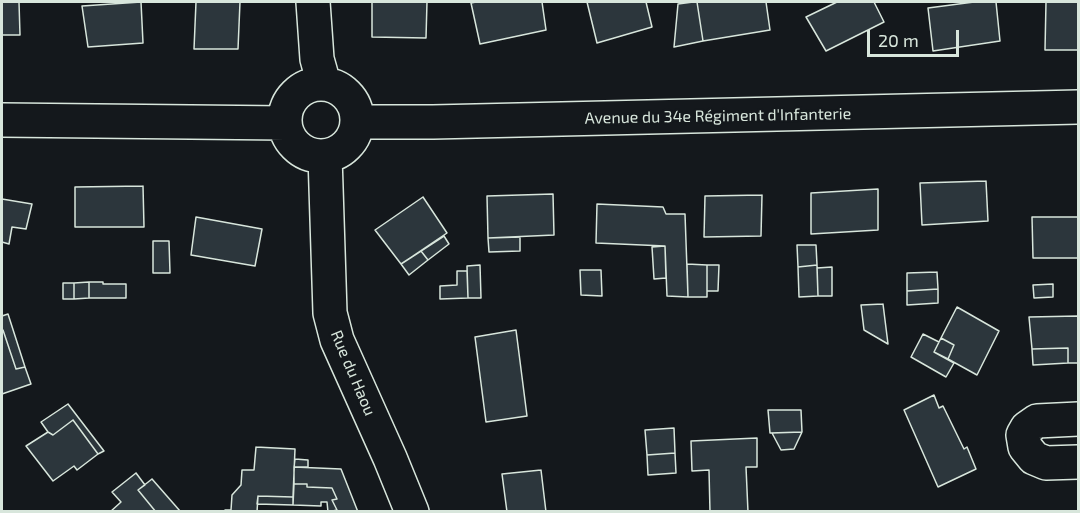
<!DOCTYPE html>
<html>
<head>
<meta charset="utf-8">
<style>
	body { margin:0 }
	#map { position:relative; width:1080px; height:513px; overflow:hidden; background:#14181c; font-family:"Exo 2",sans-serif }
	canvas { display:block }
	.frame { position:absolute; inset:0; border:3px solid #d8e6dc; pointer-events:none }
	.scale { position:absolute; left:867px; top:30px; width:92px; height:27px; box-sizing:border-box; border:3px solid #d8e6dc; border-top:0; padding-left:8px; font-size:18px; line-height:21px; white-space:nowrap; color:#d8e6dc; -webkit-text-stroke:4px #14181c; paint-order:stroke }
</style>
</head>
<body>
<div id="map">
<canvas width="1080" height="513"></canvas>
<div class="frame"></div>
<div class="scale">20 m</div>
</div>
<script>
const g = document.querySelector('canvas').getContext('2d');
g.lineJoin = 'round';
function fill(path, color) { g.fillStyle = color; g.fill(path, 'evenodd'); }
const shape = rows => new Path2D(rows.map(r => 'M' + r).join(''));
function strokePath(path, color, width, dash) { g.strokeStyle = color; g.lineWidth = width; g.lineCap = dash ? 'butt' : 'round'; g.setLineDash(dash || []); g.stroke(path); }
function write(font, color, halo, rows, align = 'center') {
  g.font = font + ' "Exo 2",sans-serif'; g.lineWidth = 4.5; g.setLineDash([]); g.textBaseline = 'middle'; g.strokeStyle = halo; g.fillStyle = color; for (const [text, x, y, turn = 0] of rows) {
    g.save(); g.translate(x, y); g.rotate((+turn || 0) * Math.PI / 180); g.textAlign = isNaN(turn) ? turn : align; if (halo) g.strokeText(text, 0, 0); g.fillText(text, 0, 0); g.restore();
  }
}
const building = shape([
	[2,2,19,2,20,35,2,35,2,2],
	[141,2,143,43,88,47,82,6,141,2],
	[196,2,240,2,238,49,194,49,196,2],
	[372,2,427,2,426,38,372,37,372,2],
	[476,2,542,2,546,30,480,44,471,3,476,2],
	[587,2,646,2,652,27,597,43,587,2],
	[693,2,697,2,703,41,674,47,678,4,693,2],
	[697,2,766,2,770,30,703,41,697,2],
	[837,2,874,2,884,22,826,51,806,17,837,2],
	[974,2,996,2,1000,41,933,51,928,8,974,2],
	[1046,2,1078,2,1078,50,1045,50,1046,2],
	[986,181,988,221,922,225,920,183,986,181],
	[143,186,144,227,75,227,75,187,143,186],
	[878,189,878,230,811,234,811,193,878,189],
	[553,194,554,235,488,238,487,196,553,194],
	[762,195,761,236,704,237,705,196,762,195],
	[423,197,447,233,401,264,375,230,423,197],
	[2,199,32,204,26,229,12,227,9,244,2,242,2,199],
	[597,204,663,207,666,214,685,214,688,297,667,296,665,246,596,243,597,204],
	[196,217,262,229,255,266,191,255,196,217],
	[1032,217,1078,217,1078,258,1033,258,1032,217],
	[444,236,449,244,428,260,421,251,444,236],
	[520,237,520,251,489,252,488,238,520,237],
	[153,241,169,241,170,273,153,273,153,241],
	[797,245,816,245,817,265,798,267,797,245],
	[665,246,666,278,654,279,652,247,665,246],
	[421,251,428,260,409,275,401,264,421,251],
	[687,264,707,265,707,297,688,297,687,264],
	[480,265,481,298,468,298,467,266,480,265],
	[707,265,719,265,718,291,707,291,707,265],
	[817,265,818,296,799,297,798,267,817,265],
	[832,267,832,296,818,296,817,268,832,267],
	[580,270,601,270,602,296,581,295,580,270],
	[457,271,467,271,468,298,440,299,440,286,457,285,457,271],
	[937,272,938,289,907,291,907,273,937,272],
	[89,282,103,282,103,284,126,284,126,298,89,298,89,282],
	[89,282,89,298,74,299,74,283,89,282],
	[63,283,74,283,74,299,63,299,63,283],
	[1053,284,1053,297,1034,298,1033,285,1053,284],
	[938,289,938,303,907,305,907,291,938,289],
	[883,304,888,344,864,330,861,305,883,304],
	[957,307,999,331,977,375,948,359,954,345,941,338,957,307],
	[8,314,25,367,16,369,3,330,2,330,2,316,8,314],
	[1078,316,1078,363,1068,363,1068,348,1032,349,1029,317,1078,316],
	[2,330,3,330,16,369,25,367,31,384,2,394,2,330],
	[516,330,527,416,486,422,475,337,516,330],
	[923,334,939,342,934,352,954,363,946,377,911,357,923,334],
	[941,338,954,345,948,359,934,352,941,338],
	[1068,348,1068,363,1033,365,1032,349,1068,348],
	[934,395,939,408,943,406,964,449,967,447,976,469,938,487,904,410,934,395],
	[68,404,104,451,98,454,73,420,53,435,48,432,41,422,68,404],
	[768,410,801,410,802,432,770,433,768,410],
	[73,420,98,454,77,470,74,466,53,481,26,446,48,432,53,435,73,420],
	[674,428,675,453,647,455,645,430,674,428],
	[802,432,794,449,781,450,772,433,802,432],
	[757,438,757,467,746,467,748,512,710,512,709,470,692,471,691,441,757,438],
	[256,447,295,449,293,497,258,496,257,512,225,512,225,510,231,510,232,495,241,485,242,470,254,470,256,447],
	[675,453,676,473,648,475,647,455,675,453],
	[295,459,308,460,308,467,294,467,295,459],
	[294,467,341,469,358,512,334,512,337,510,332,500,337,499,332,488,307,487,307,484,294,484,294,467],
	[541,470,546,512,507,512,502,474,541,470],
	[136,473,145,485,138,490,156,512,110,512,121,502,112,492,136,473],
	[152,479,180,511,179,512,156,512,138,490,152,479],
	[294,484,307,484,307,487,332,488,337,499,332,500,337,510,328,512,327,502,321,502,321,506,293,505,294,484],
	[258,496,293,497,293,505,257,504,258,496]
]);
const minor = shape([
	[313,2,317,59,324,84],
	'285 120a36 36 0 1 1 72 0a36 36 0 1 1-72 0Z',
	[2,120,285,123],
	[358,122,433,122,1078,107],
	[325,156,330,313,337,340,390,458,412,512],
	[1078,419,1037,421,1027,428,1023,435,1025,447,1034,458,1046,463,1078,462]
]);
const streetNames = [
	["Avenue du 34e Régiment d'Infanterie",718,116,-1],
	["Rue du Haou",353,373,67]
];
fill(building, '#2c363c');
strokePath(building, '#d8e6dc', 1.5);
strokePath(minor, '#d8e6dc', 36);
strokePath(minor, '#14181c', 33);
write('16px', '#d8e6dc', '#14181c', streetNames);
</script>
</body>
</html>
